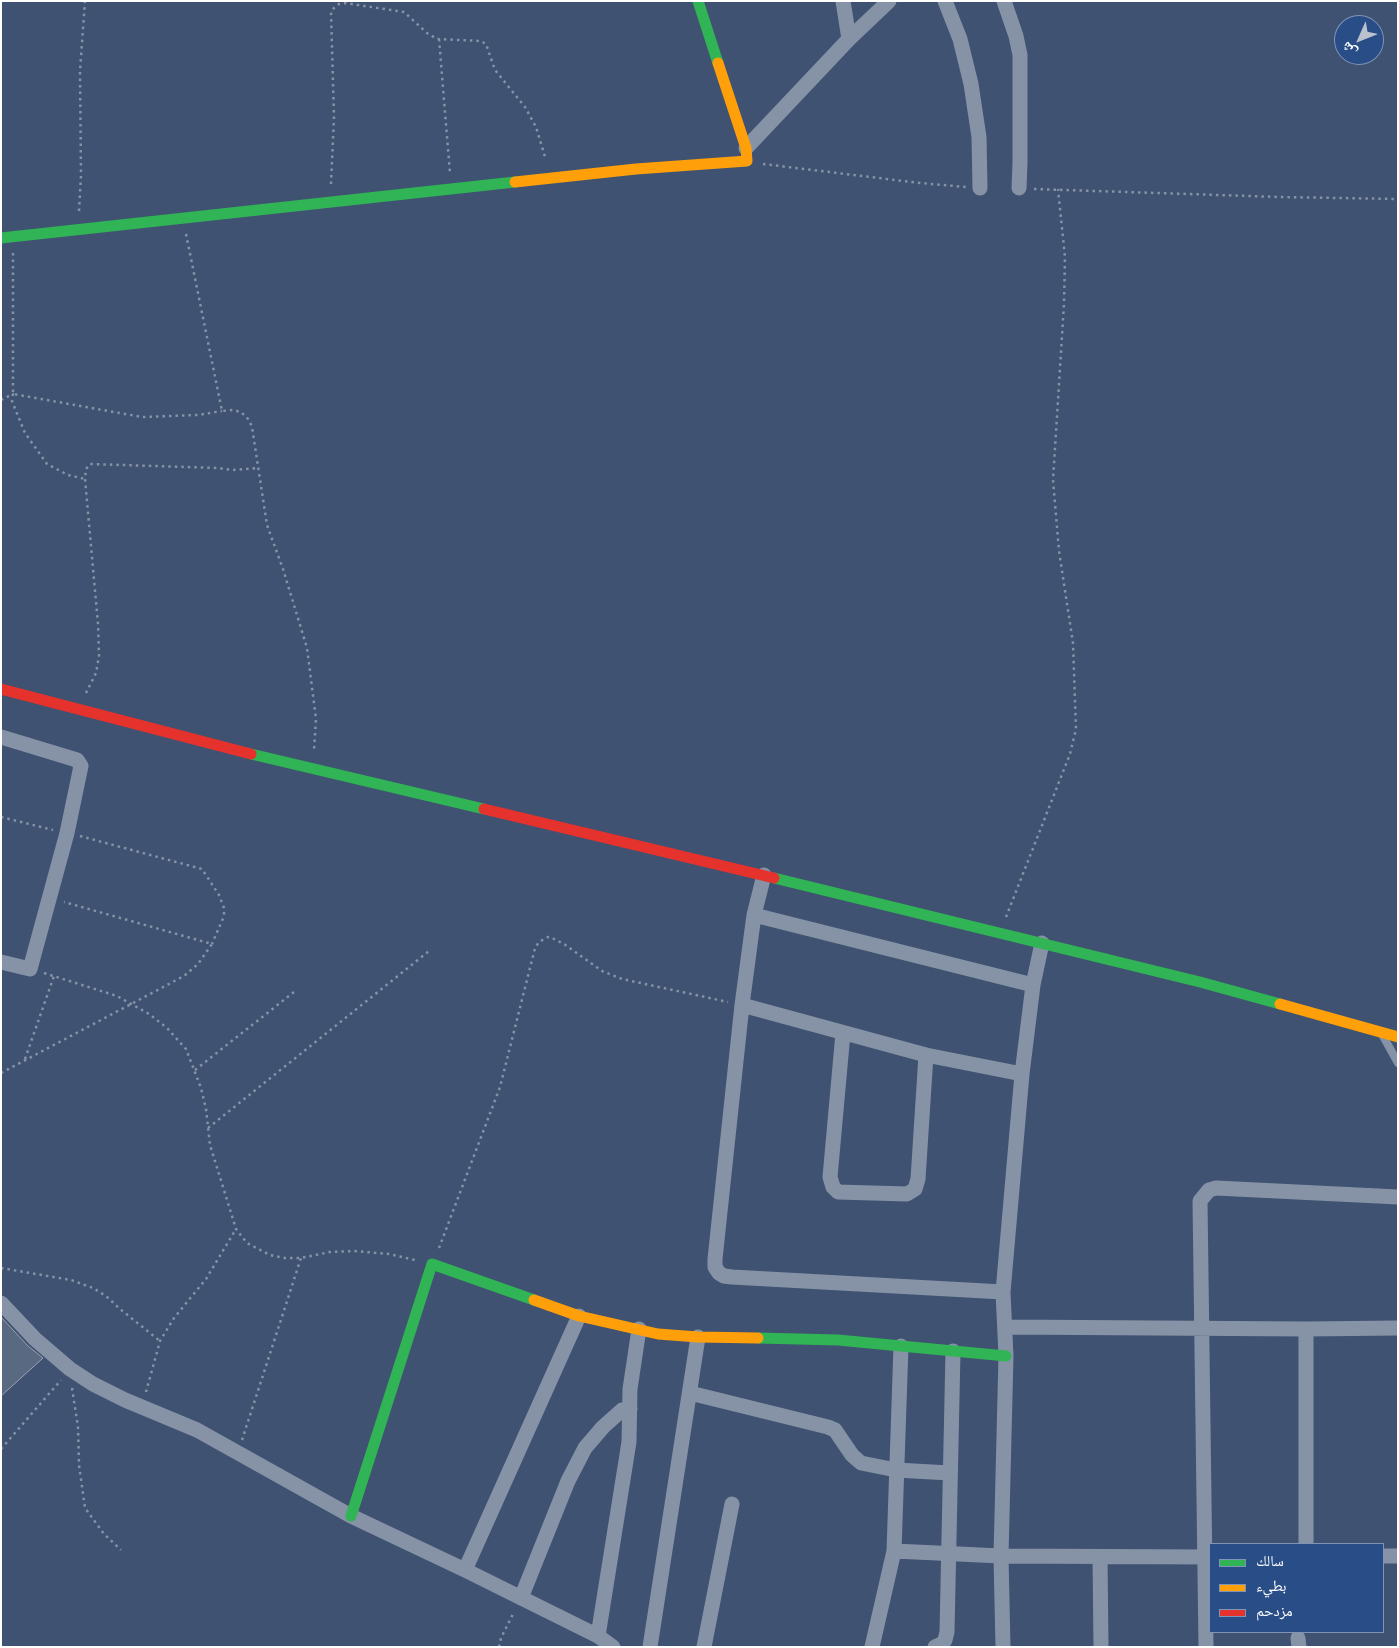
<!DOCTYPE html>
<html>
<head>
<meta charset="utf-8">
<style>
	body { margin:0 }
	#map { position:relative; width:1399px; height:1648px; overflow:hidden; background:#3f5271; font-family:Lato,"Noto Naskh Arabic",sans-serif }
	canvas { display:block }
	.frame { position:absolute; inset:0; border:2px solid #fff; pointer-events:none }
	.legend { position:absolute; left:1209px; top:1543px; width:175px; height:90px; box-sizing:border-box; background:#294d87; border:1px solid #7f94b7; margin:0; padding:6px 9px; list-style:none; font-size:15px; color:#fff }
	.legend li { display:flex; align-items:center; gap:10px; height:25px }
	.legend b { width:25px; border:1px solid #7f94b7 }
	.north { position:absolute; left:1334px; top:15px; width:50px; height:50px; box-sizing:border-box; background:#294d87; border:1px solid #7f94b7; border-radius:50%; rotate:226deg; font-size:14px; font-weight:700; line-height:20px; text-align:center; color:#fff }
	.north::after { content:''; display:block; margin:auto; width:18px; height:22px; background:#bcc2cd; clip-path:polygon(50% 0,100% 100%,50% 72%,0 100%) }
</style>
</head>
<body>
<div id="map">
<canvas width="1399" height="1648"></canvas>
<div class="frame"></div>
<ul class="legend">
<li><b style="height:6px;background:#30b455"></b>سالك</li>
<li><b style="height:6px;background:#ff9f0a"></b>بطيء</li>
<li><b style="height:6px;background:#e5322d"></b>مزدحم</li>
</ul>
<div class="north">ش</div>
</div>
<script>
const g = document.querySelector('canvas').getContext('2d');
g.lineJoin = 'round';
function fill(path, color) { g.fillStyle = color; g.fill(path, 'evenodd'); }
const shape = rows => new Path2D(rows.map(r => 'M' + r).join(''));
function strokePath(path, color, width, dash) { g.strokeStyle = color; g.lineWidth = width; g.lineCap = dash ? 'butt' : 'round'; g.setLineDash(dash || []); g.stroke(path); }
const building = shape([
	[1,1317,28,1346,43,1358,1,1396,1,1317]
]);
const path = shape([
	[439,39,450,173],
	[763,164,920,183,966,187],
	[331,184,334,117,331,12,334,8,339,4,345,3,404,12,427,33,437,39,481,41,486,44,495,70,525,107,536,127,546,160],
	[1034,189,1280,197,1398,199],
	[79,211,81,175,80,71,85,1],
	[186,234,222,411,233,410,241,412,249,420,252,427,267,525,283,569,307,648,316,719,314,750],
	[13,253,13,394,142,417,198,415,222,411],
	[1,400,13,394,12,401,25,433,47,464,68,475,85,479],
	[86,693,96,673,99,656,98,624,85,479,86,469,90,464,218,468,232,470,258,468],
	[1,817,53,830],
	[80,836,202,869,219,895,224,908,224,916,212,944],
	[1006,917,1070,754,1076,729,1073,643,1059,551,1053,480,1064,304,1065,257,1058,189],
	[44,973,117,996,149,1014,167,1028,186,1049,201,1088,206,1109,210,1145,236,1229,247,1243,270,1255,285,1258,301,1258,330,1252,354,1251,389,1254,415,1260],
	[25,1059,54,976],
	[195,1070,294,992],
	[1,1073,184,976,198,964,212,944,64,902],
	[208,1128,429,951],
	[439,1248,500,1087,535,948,539,942,548,937,552,938,564,944,602,971,622,979,728,1002],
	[1,1268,71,1280,93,1288,106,1296,120,1309,160,1341],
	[72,1388,78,1427,79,1465,85,1508,104,1534,121,1550],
	[146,1392,160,1341,174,1318,206,1279,236,1229],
	[242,1440,301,1258],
	[1,1449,61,1380],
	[499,1647,501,1638,514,1612]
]);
const lane = shape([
	[1383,1036,1398,1063]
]);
const street = shape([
	[843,1,849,39],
	[945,1,960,39,971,84,979,137,980,188],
	[1004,1,1016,36,1020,55,1020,163,1019,188],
	[746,148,849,39,889,1],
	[1,737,77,760,81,766,67,833,30,969,1,962],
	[764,875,754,915,742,1005,715,1259,715,1267,719,1273,724,1276,732,1277,1003,1292],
	[754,915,1033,985],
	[742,1005,926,1055,1022,1074],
	[843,1033,830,1177,833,1187,838,1192,907,1194,915,1189,918,1179,926,1055],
	[1,1303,35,1339,70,1369,93,1384,125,1400,197,1430,351,1516,465,1570,598,1636,613,1647],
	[1005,1327,1306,1329,1398,1328],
	[1306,1329,1306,1544],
	[690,1393,828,1427,835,1430,852,1455,861,1463,896,1470,950,1473],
	[894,1551,1001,1556,1210,1557],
	[1383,1556,1398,1556],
	[1100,1557,1101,1647],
	[465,1570,579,1316],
	[521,1598,568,1481,585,1448,603,1427,622,1410,630,1409],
	[598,1636,629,1442,630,1389,639,1329],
	[1298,1638,1299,1647],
	[650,1647,698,1337],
	[704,1647,732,1504],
	[872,1647,894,1551,901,1346],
	[935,1647,942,1644,945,1640,947,1632,953,1351],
	[1003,1647,1001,1556,1006,1356,1003,1292,1022,1074,1033,985,1042,943],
	[1206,1647,1200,1201,1209,1190,1216,1188,1398,1197]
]);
const fast = shape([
	[698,1,718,63],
	[1,238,515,182],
	[251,754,484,809],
	[774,878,1200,982,1280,1004],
	[758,1338,838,1340,1006,1356],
	[351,1516,432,1264,534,1300]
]);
const slow = shape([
	[515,182,636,169,747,161,746,148,718,63],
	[1280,1004,1398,1037],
	[534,1300,579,1316,658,1334,698,1337,758,1338]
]);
const jam = shape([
	[1,689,251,754],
	[484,809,774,878]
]);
fill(building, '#5a6982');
strokePath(building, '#99a3b5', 1);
strokePath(path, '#8693a7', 2.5, [2.5, 4]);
strokePath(lane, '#8693a7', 8);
strokePath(street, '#8693a7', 15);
strokePath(fast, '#30b455', 11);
strokePath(slow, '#ff9f0a', 11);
strokePath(jam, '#e5322d', 11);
</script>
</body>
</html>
